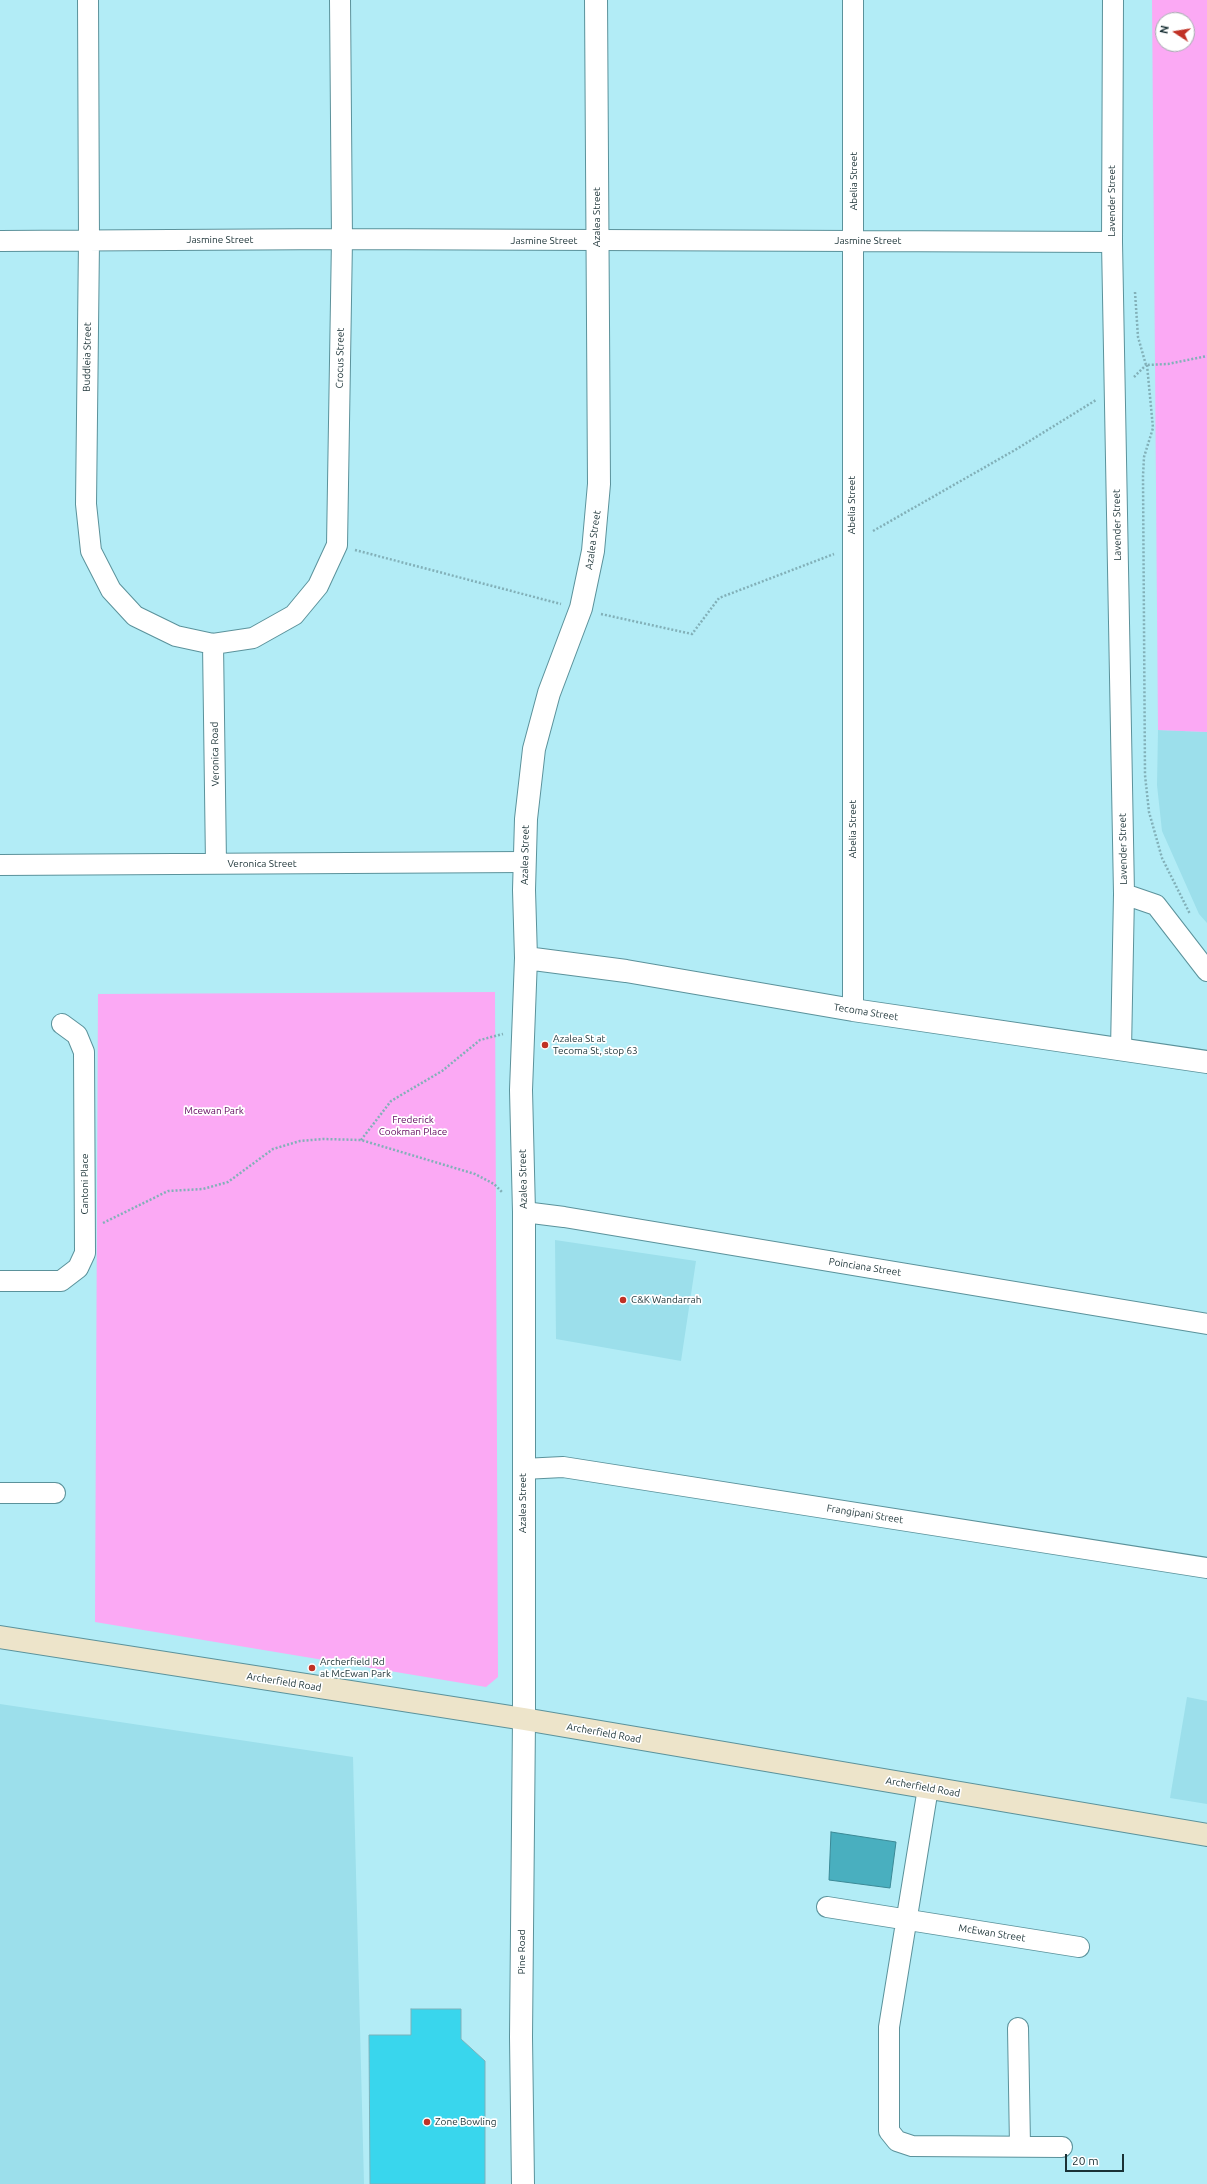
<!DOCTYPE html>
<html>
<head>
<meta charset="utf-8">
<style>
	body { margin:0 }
	#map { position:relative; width:1207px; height:2184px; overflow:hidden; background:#b2ecf6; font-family:Ubuntu,sans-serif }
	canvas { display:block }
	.north { position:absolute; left:1155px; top:12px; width:40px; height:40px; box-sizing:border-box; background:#fff; border:1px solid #a3adae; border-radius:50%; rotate:282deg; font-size:11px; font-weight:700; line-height:16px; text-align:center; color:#1a3135 }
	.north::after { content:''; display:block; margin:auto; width:14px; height:18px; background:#c03226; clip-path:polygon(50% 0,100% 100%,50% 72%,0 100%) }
	.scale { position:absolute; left:1065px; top:2154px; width:59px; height:18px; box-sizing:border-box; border:2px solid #1a3135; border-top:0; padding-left:5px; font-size:12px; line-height:14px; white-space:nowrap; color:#1a3135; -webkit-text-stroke:3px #fff; paint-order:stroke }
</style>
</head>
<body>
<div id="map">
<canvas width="1207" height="2184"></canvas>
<div class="north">N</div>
<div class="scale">20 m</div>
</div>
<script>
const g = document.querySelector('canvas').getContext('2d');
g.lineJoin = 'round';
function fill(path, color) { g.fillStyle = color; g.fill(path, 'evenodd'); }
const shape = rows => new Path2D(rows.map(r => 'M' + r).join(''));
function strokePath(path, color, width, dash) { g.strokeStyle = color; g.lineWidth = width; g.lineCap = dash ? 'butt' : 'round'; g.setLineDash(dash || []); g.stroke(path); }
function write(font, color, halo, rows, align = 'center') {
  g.font = font + ' Ubuntu,sans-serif'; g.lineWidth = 3.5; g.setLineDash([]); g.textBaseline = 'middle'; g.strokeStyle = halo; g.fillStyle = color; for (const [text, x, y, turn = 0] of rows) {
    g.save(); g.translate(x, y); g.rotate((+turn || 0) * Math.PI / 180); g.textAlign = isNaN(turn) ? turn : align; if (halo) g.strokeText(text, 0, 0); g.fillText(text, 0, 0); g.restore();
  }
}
const built = shape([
	[1158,730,1207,732,1207,923,1199,914,1162,831,1157,785],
	[555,1240,696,1261,681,1361,556,1339],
	[1187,1697,1207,1701,1207,1804,1170,1798],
	[0,1704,353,1757,364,2184,0,2184]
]);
const green = shape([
	[1152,0,1207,0,1207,732,1158,730],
	[1163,20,1187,20,1187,44,1163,44],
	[495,992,498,1677,486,1687,95,1622,98,994]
]);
const water = shape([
	[831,1832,896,1842,890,1888,829,1880,831,1832]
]);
const building = shape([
	[411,2009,461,2009,461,2039,485,2061,485,2184,370,2184,369,2035,411,2035,411,2009]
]);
const path = shape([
	[1135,292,1138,337,1146,365,1168,364,1207,356],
	[1147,365,1153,428,1144,457,1143,476,1145,775,1149,812,1162,858,1190,914],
	[1134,377,1146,365],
	[873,531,1015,450,1096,400],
	[355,550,561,604],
	[601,614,692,634,719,598,834,554],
	[361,1140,391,1101,442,1071,480,1040,503,1034],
	[103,1223,168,1191,203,1189,228,1182,273,1149,300,1141,323,1139,361,1140,475,1174,494,1184,503,1193]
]);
const minor = shape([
	[88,0,89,241,86,504,91,551,111,590,135,616,176,636,213,644,253,638,294,615,318,586,337,545,342,239,340,0],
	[1113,0,1112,242,1124,894,1121,1050],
	[0,241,342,239,1112,242],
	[213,644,216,864],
	[0,865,524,862],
	[1124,894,1156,905,1207,971],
	[853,1010,853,0],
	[524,1212,564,1217,1207,1324],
	[0,1281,61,1281,78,1268,85,1253,84,1052,77,1035,62,1024],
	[523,1469,563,1467,1207,1568],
	[0,1493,55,1493],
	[928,1788,889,2027,889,2131,897,2141,912,2146,1062,2147],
	[827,1907,1079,1947],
	[1018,2028,1020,2146]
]);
const tertiary = shape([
	[526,958,626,971,853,1010,1207,1062],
	[523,2184,521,2037,524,1719,524,1212,521,1090,526,958,524,890,526,819,534,749,549,693,581,608,593,551,599,484,596,0]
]);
const secondary = shape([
	[0,1637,524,1719,1207,1835]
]);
const markers = [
	[545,1045,4,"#c03226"],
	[623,1300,4,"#c03226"],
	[312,1668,4,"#c03226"],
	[427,2122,4,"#c03226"]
];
const streetNames = [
	["Abelia Street",854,181,-90],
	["Lavender Street",1112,201,-90],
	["Azalea Street",597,217,-90],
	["Jasmine Street",220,240],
	["Jasmine Street",544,241],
	["Jasmine Street",868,241],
	["Buddleia Street",87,357,-89],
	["Crocus Street",340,358,-89],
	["Abelia Street",852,505,-90],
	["Lavender Street",1117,525,-91],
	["Azalea Street",593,540,-82],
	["Veronica Road",215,754,-91],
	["Abelia Street",853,829,-90],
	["Lavender Street",1123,849,-91],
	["Azalea Street",525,855,-89],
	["Veronica Street",262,864],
	["Tecoma Street",866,1012,9],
	["Azalea Street",523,1179,-91],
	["Cantoni Place",85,1184,-90],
	["Poinciana Street",865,1267,9],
	["Azalea Street",523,1503,-90],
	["Frangipani Street",865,1514,9],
	["Archerfield Road",284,1682,9],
	["Archerfield Road",604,1733,10],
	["Archerfield Road",923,1787,10],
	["McEwan Street",992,1933,9],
	["Pine Road",522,1952,-90]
];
const poiNames = [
	["Azalea St at",553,1039],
	["Tecoma St, stop 63",553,1051],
	["C&K Wandarrah",631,1300],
	["Archerfield Rd",320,1662],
	["at McEwan Park",320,1674],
	["Zone Bowling",435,2122]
];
const parkNames = [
	["Mcewan Park",214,1111],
	["Frederick",413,1120],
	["Cookman Place",413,1132]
];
fill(built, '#9cdfeb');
fill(green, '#fba9f4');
fill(water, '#49afbf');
strokePath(water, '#3b8996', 1);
fill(building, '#39d6ed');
strokePath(building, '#7ab2bc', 1);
strokePath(minor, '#5b929b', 22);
strokePath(tertiary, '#5b929b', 24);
strokePath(secondary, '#5b929b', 24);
strokePath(path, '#82b0b8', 2.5, [2, 2]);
strokePath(minor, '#fff', 20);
strokePath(tertiary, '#fff', 22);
strokePath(secondary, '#ede4ca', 22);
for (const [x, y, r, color] of markers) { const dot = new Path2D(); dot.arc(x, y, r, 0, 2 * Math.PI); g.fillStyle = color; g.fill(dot); strokePath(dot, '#fff', 1.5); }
write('10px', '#1a3135', '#fff', streetNames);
write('10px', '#1a3135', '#fff', poiNames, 'left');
write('10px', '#61075e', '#fff', parkNames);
</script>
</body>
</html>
